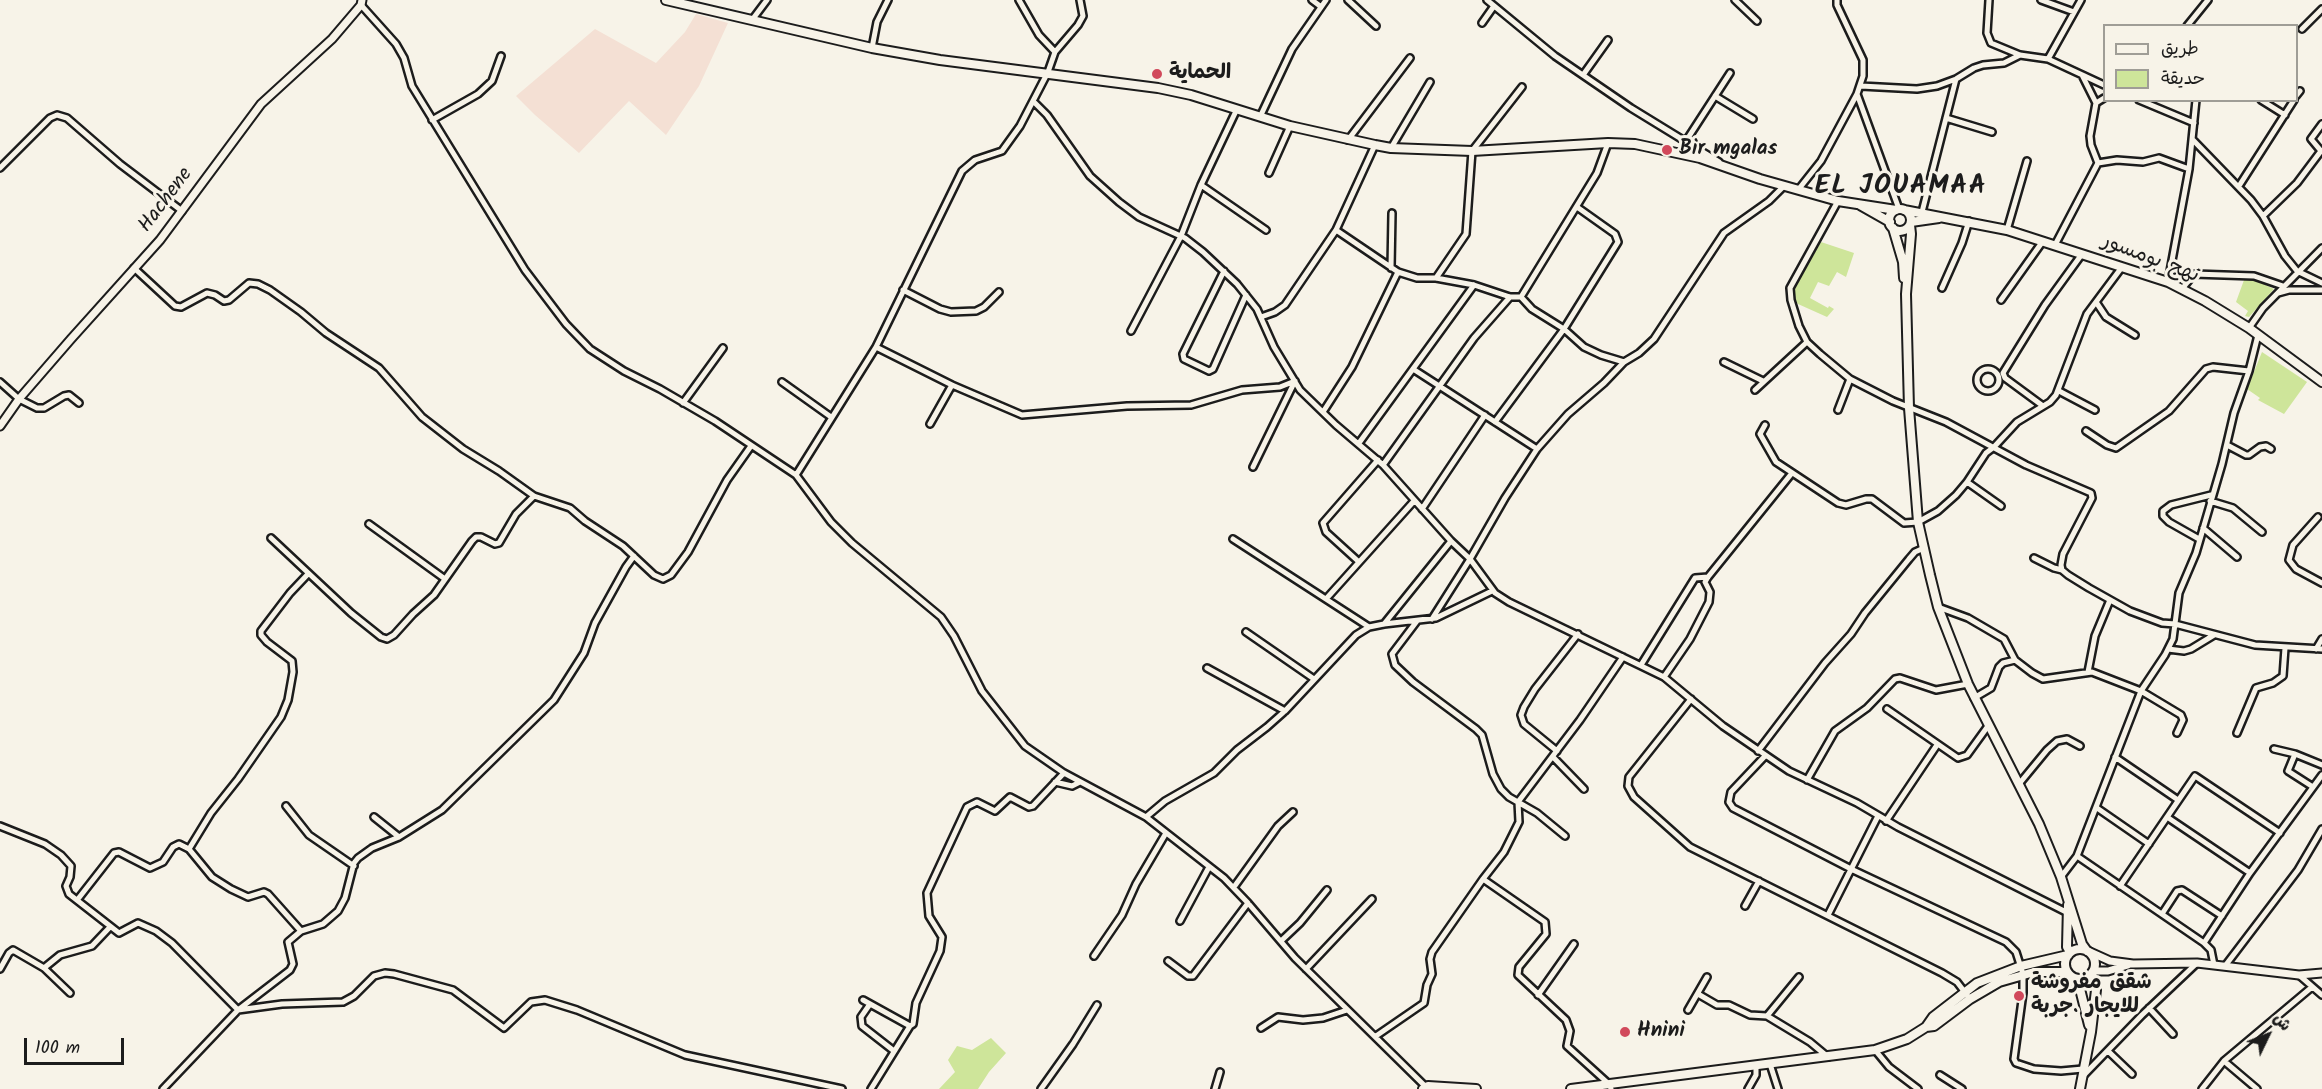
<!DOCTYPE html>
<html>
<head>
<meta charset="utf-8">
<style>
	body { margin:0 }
	#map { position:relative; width:2322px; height:1089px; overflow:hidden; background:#f7f3e8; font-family:Kalam,"Playpen Sans Arabic",sans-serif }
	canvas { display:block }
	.legend { position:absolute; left:2103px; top:24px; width:195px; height:78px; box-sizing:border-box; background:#f7f3e8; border:2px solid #9f9d96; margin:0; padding:8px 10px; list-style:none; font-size:18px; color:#1c1c1c }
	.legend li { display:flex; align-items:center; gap:12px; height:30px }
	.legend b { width:30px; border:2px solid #9f9d96 }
	.north { position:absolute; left:2238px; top:1005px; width:60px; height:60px; -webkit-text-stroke:4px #f7f3e8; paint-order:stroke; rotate:47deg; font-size:16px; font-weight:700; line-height:24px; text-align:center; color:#1c1c1c }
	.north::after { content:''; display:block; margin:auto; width:21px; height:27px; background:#1c1c1c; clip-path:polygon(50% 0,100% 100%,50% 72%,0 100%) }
	.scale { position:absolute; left:24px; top:1038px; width:100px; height:27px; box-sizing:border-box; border:3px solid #1c1c1c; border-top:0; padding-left:8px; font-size:18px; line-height:21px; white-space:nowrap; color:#1c1c1c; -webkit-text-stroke:4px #f7f3e8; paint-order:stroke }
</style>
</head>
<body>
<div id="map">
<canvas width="2322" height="1089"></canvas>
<ul class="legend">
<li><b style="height:8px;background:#f7f3e8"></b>طريق</li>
<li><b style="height:16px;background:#cee59a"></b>حديقة</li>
</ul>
<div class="north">ش</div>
<div class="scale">100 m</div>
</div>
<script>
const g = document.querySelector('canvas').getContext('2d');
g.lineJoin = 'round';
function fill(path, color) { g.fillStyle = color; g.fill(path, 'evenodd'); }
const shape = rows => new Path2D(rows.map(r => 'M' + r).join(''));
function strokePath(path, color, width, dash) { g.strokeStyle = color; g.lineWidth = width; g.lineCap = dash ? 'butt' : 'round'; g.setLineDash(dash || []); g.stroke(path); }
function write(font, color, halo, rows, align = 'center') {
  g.font = font + ' Kalam,"Playpen Sans Arabic",sans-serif'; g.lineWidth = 6; g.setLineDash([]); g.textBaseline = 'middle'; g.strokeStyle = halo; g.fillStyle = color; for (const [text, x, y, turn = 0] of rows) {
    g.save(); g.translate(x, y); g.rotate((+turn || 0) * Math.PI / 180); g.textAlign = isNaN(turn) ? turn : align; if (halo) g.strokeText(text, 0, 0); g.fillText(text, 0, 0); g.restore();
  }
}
const built = shape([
	[696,14,728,23,699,86,666,135,629,101,579,153,535,115,516,96,595,29,656,63,685,32]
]);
const green = shape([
	[1821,242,1854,253,1846,277,1837,272,1829,286,1818,282,1810,298,1828,308,1829,306,1834,309,1827,317,1798,304,1793,298,1796,285],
	[2244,280,2255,280,2274,289,2249,317,2245,316,2248,311,2236,302],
	[2262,352,2307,382,2284,414,2258,400,2260,398,2247,389],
	[991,1038,1006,1053,989,1072,978,1089,939,1089,955,1072,948,1060,957,1046,972,1050]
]);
const minor = shape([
	[1312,0,1320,6],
	[1348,0,1376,26],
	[1487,0,1555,56,1631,108,1719,162],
	[1735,0,1757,21],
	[1989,0,1987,33,1991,43,2020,55,2048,59,2104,85],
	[2041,0,2074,12],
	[361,5,396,44,404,58,412,86,525,270,566,324,590,349,624,371,660,389,715,421,796,475,831,522,852,543,941,617,954,636,982,691,1025,746,1064,773,1146,817,1224,878,1248,903,1295,958,1426,1087],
	[752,20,767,0],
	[1482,23,1494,6],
	[2187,26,2208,0],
	[2302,29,2322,9],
	[872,48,877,22,888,0],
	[1055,52,1078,25,1083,16,1080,0],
	[2048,59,2081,0],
	[1583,75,1608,40],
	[2082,75,2096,103],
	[1861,86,1917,89,1937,86,1956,79,1974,68,1983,65,2004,63,2020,55],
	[1857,94,1899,209],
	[1715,96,1753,119],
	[2296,96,2300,91],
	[2139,100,2194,123],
	[2261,100,2285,115],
	[1034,102,1047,115,1090,176,1119,202,1139,217,1185,238,1203,252,1237,284,1257,309,1274,347,1300,390,1336,425,1383,465,1451,541,1470,559,1495,593,1509,602,1664,677,1723,726,1789,771,1857,803,1898,827,2070,914],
	[1260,117,1292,49,1326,0],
	[1946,118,1992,132],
	[432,120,478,94,492,81,501,56],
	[1348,140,1410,58],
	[2193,140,2251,200,2263,216,2285,256,2297,271,2322,283],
	[1686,141,1730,73],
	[1391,148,1430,82],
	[2098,163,2117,160,2143,162,2159,158,2189,169],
	[0,168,50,118,57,115,67,118,120,164,182,211],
	[1269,173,1290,126],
	[1201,185,1266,230],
	[2239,186,2294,100],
	[1798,190,1821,161,1857,94,1863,76,1863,60,1837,5,1837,0],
	[1838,201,1790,288,1791,300,1799,326,1807,342,1820,354,1850,379,1893,401,1946,422,2026,465,2091,493,2092,498,2063,554,2061,565,2062,570,2068,575,2089,588,2130,611,2162,623,2175,624,2255,645,2322,649],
	[1922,212,1956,79],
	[2263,216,2297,183,2321,151,2311,139,2322,124],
	[1336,230,1398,272,1417,278,1436,278,1474,285,1510,297,1521,297,1532,309,1564,329,1584,347,1601,355,1624,362],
	[2007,230,2027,161],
	[2055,245,2098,163,2091,145,2090,136,2096,103,2104,98],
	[134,268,175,306,181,307,207,293,215,295,224,301,229,300,249,283,258,284,270,290,301,312,326,333,379,368,422,417,463,449,499,471,534,496,570,508,585,521,623,546,654,575,663,579,671,575,688,552,727,480,751,446],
	[1391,268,1392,213],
	[1224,271,1183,354,1184,359,1209,371,1213,369,1246,295],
	[1436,278,1466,234,1472,151,1522,87],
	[2168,282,2189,169,2196,100],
	[1942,288,1962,243,1969,221],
	[2182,289,2194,274,2254,276,2283,286],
	[903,290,940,309,951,312,976,311,984,307,999,292],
	[2278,293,2289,290,2322,290],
	[1521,297,1597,173,1608,143],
	[2001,300,2043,241],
	[2096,302,2106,317,2135,335],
	[1261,317,1275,312,1285,305,1336,230,1375,145],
	[2249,328,2263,308,2322,248],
	[1131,331,1181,236,1201,185,1237,109],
	[876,347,952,385,1022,415,1127,406,1191,405,1242,390,1280,387,1295,381],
	[1724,362,1763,381],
	[1413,369,1537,449],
	'1977 380a11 11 0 1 1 22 0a11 11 0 1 1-22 0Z',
	[0,382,19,399,37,408,44,408,64,396,69,395,79,403],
	[782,382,831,417],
	[1755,390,1807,342],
	[2059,391,2095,410],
	[683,403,723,348],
	[2043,406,2005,378,2003,373,2045,305,2082,254],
	[1838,410,1850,379],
	[1323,412,1352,367,1398,272],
	[1495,422,1564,329,1618,242,1615,234,1577,207],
	[930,424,952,385],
	[1765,425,1760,434,1776,462,1838,503,1846,505,1866,499,1872,499,1904,523,1918,522,1938,511,1956,495,1967,482,1986,453,1994,447,2017,422,2050,402,2056,395,2087,314,2122,267],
	[2086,431,2107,445,2116,448,2169,411,2206,369,2213,367,2249,371],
	[1359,443,1474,285],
	[2227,445,2246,455,2249,455,2260,447,2266,446,2271,449],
	[1383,465,1474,338,1510,297],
	[1253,467,1295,381],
	[796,475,876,347,962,171,975,160,1002,151,1020,126,1048,72,1055,52,1039,35,1019,0],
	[1967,482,2001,506],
	[2210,501,2233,508,2262,532],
	[1422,509,1485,415],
	[2318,517,2293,545,2289,560,2296,569,2322,583],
	[369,524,445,579],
	[2203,528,2237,557],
	[271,538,351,613,381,637,387,639,394,635,413,614,434,595,472,541,476,537,481,537,495,544,499,543,516,514,534,496],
	[1233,539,1369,627],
	[2199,539,2169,522,2163,516,2163,511,2171,505,2211,495],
	[2034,558,2054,568,2062,570],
	[1359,562,1326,532,1323,523,1378,460],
	[1326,599,1414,501],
	[1938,607,1968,618,2004,639,2015,660],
	[1432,619,1470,559,1505,498,1537,449,1568,414,1604,383,1624,362,1639,353,1654,339,1724,233,1769,201,1784,186],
	[1417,621,1392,654,1395,665,1413,682,1476,729,1482,735,1493,774,1501,789,1509,797,1537,813,1565,836],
	[1384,624,1451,541],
	[1246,632,1314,679],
	[2168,649,2184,651,2191,649,2214,635],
	[2316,649,2322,639],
	[1641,665,1695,578,1708,577],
	[1207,668,1285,711],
	[2088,672,2095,636,2110,600],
	[1664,677,1690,639,1709,602,1710,592,1705,582,1708,577,1792,473],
	[1974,698,1991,688,1999,667,2003,663,2015,660,2032,673,2043,679,2092,672,2141,691,2181,715,2183,720,2177,733],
	[1691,699,1629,777,1628,786,1634,797,1690,847,1942,973,1957,982,1970,999],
	[1887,709,1958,758,1967,755,1988,726],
	[2237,733,2256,688,2273,683,2283,676,2285,648],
	[2274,749,2295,754,2322,765],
	[1557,751,1524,724,1521,715,1524,707,1535,689,1578,634],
	[1758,751,1825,663,1851,634,1865,613,1909,559,1915,552,1924,548],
	[2295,754,2288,771,2313,787],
	[1765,756,1731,792,1729,802,1733,808,1851,869,2006,942,2016,952,2023,974,2023,993,2014,1059,2016,1063,2034,1069,2061,1071,2083,1069],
	[1553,757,1584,789],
	[2115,757,2178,800],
	[1807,780,1835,731,1867,708,1895,679,1900,678,1936,690,1968,684],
	[1055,782,1072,786,1080,782],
	[2019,784,2047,750,2057,741,2067,739,2080,746],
	[286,806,309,835,354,866],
	[2097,808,2149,844],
	[374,817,399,837],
	[1146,817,1165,801,1214,773,1237,750,1267,727,1285,711,1356,635,1369,627,1384,624,1436,618,1492,591],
	[2167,817,2250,873],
	[1886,821,1937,745],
	[0,826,45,844,61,855,71,866,70,877,66,886,69,894,119,933,138,923,156,931,172,943,238,1010,282,1004,343,1002,354,996,374,976,385,973,394,974,453,990,504,1028,531,1002,545,1000,577,1010,685,1055,842,1089],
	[189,849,211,813,238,779,281,717,288,700,293,672,292,661,267,642,261,635,261,631,290,593,308,574],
	[2077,856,2204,943,2211,950,2214,965],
	[2061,877,2077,856,2141,691,2165,655,2173,639,2179,593,2196,553,2222,464,2234,413,2249,371,2258,335],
	[2120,886,2195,776,2280,833],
	[1234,887,1278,826,1293,812],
	[78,899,114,853,119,852,150,868,163,862,173,847,179,844,189,849,212,877,231,889,248,897,264,892,268,894,301,931],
	[1745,906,1759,881],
	[2162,914,2177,891,2182,890,2222,916],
	[1828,915,1878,816],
	[1180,921,1209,867],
	[1281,941,1300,923,1327,890],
	[2204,943,2250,873,2322,775],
	[1094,956,1122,915,1136,884,1166,833],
	[1168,961,1188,976,1193,976,1248,903],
	[2225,966,2298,870,2322,829],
	[44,968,60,955,92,946,110,927],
	[0,969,9,953,13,950,44,968,70,993],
	[1306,969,1372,899],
	[2299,975,2322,995],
	[1698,994,1717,1005,1729,1005,1750,1015,1767,1016,1810,1042,1828,1057],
	[1538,995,1574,944],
	[863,1000,910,1026],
	[870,1004,861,1017,862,1026,894,1051],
	[2149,1008,2173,1034],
	[1688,1010,1707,977],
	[1767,1016,1799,977],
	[1261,1028,1278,1017,1303,1020,1323,1018,1347,1010],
	[1376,1036,1424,1003,1427,985,1432,974,1430,959,1432,952,1483,879],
	[1875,1050,1889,1067,1918,1089],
	[2108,1051,2132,1074],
	[2224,1061,2257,1089],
	[1770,1064,1778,1089],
	[1940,1075,1962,1089],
	[2084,1075,2142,1015,2197,963],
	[163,1089,238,1010,290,970,293,964,288,942,301,931,323,924,338,911,345,898,354,863,358,858,372,848,399,837,442,810,554,700,584,653,595,623,626,567,634,556],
	[871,1089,910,1026,913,1024,916,1003,940,951,942,937,929,916,927,893,967,807,977,802,995,811,1010,797,1029,807,1033,806,1064,773],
	[1041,1089,1073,1044,1097,1005],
	[1215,1089,1220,1072],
	[1611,1089,1610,1085,1567,1046,1570,1031,1566,1020,1518,975,1519,967,1546,934,1545,922,1483,879,1504,852,1519,822,1518,802,1580,720,1623,657],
	[1748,1089,1756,1075,1756,1066],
	[2202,1089,2224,1061,2312,987]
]);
const tertiary = shape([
	[0,426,19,399,71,339,160,240,261,104,332,39,361,5,362,0],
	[2090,952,2110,961,2133,964,2197,963,2299,975,2322,973],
	[2093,971,2108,971,2128,965]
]);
const secondary = shape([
	[666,0,872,48,940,60,1158,88,1191,95,1290,126,1375,145,1391,148,1472,151,1608,143,1635,144,1700,158,1760,179,1838,201,1896,210],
	[1860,205,1890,222],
	'1889 220a11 11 0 1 1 22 0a11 11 0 1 1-22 0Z',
	[1904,210,2007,230,2168,282,2205,301,2249,328,2322,382],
	[1911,222,1939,218],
	[1910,225,1911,234,1906,294,1909,408,1918,522,1930,575,1938,607,1968,684,2039,824,2061,877,2082,944,2087,951],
	[1893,228,1903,262,1904,278],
	[2068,905,2067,947,2070,952],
	'2065 964a15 15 0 1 1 30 0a15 15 0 1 1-30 0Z',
	[2072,977,2080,989,2089,1025],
	[1926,1027,1933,1017,1977,983,2021,966,2068,955],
	[1423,1089,1428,1086,1476,1089],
	[1571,1089,1875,1050,1907,1039,1926,1027,1934,1026,1970,999,1999,982,2034,972,2067,972],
	[2080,1089,2091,1032,2096,990,2092,973]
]);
const markers = [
	[1157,74,6,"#d1495b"],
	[1667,150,6,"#d1495b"],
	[2019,996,6,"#d1495b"],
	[1625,1032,6,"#d1495b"]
];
const poiNames = [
	["الحماية",1169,74],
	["Bir mgalas",1679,150],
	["شقق مفروشة",2031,984],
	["للايجار .جربة",2031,1008],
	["Hnini",1637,1032]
];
const streetNames = [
	["Hachene",167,201,-53],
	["نهج بومسور",2150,260,21]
];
const districtNames = [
	["EL JOUAMAA",1901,188]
];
fill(built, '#f4e0d4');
fill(green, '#cee59a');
strokePath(minor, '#1c1c1c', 10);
strokePath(tertiary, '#1c1c1c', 11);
strokePath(secondary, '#1c1c1c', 12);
strokePath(minor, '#f7f3e8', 5);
strokePath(tertiary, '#f7f3e8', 7);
strokePath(secondary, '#f7f3e8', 8);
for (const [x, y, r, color] of markers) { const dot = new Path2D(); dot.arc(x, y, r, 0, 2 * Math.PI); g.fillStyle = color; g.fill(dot); strokePath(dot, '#f7f3e8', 2); }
write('bold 21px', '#1c1c1c', '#f7f3e8', poiNames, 'left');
write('21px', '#1c1c1c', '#f7f3e8', streetNames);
g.letterSpacing = '1.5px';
write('bold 27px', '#1c1c1c', '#f7f3e8', districtNames);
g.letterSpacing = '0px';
</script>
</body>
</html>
